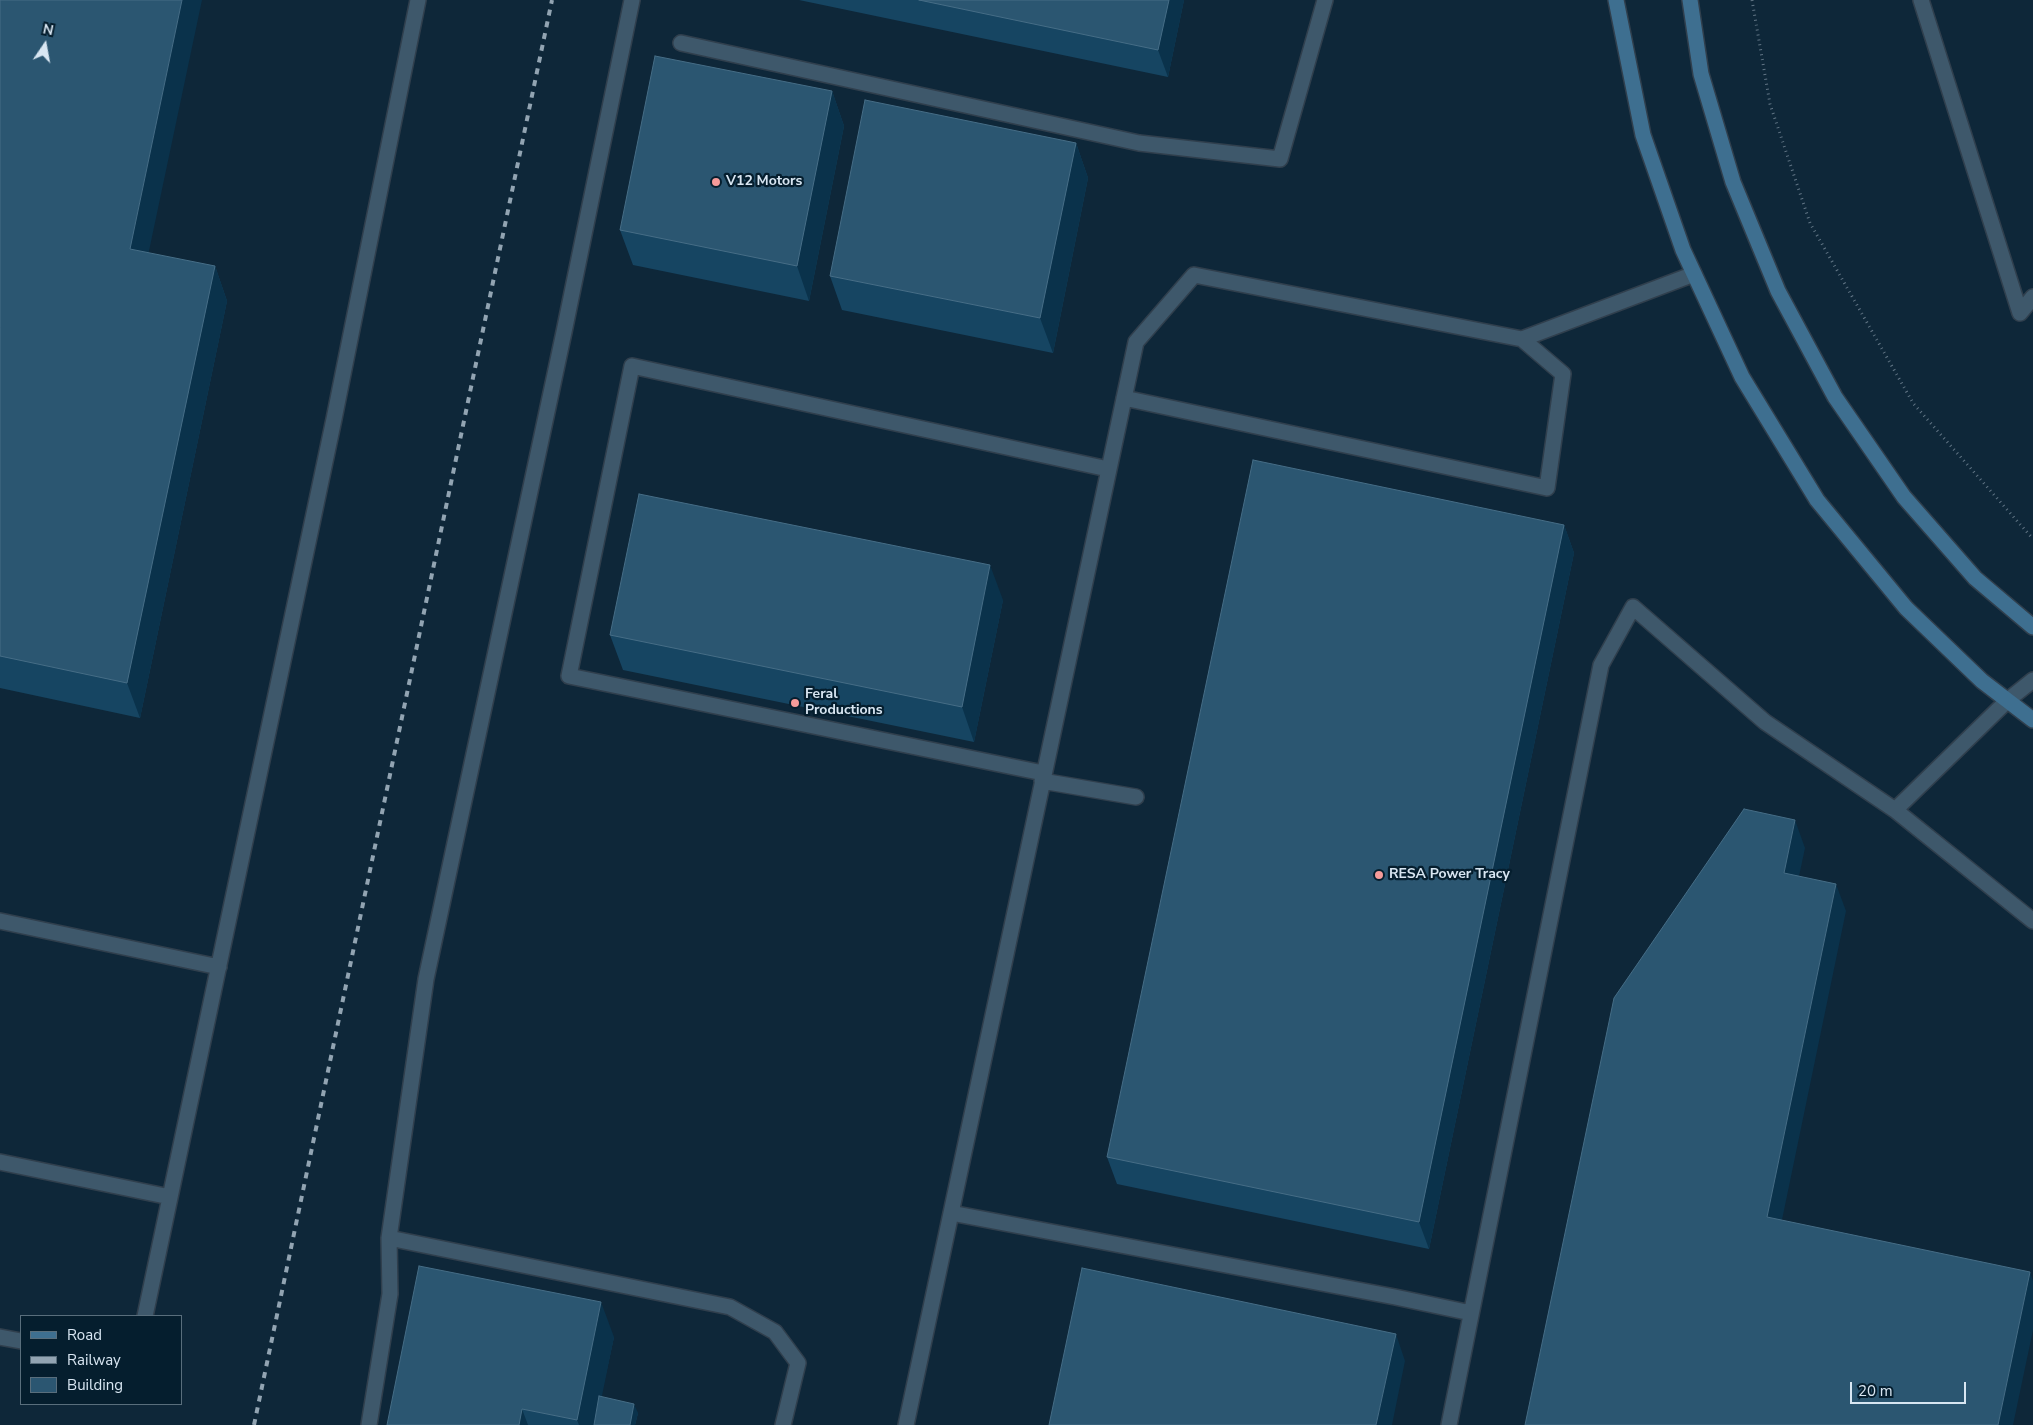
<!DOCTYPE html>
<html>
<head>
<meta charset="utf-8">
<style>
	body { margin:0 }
	#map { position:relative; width:2033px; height:1425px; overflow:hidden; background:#0e2739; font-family:"Nunito Sans",sans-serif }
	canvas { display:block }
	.legend { position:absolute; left:20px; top:1315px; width:162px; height:90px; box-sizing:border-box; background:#051e2e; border:1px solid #596e7c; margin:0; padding:6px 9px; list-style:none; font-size:15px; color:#d8e6f2 }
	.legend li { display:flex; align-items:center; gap:10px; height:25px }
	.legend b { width:25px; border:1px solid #596e7c }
	.north { position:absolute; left:20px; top:20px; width:50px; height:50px; -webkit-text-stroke:4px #051e2e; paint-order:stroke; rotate:12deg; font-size:14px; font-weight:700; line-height:20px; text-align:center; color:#d8e6f2 }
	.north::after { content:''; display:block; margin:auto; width:18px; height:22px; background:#d8e6f2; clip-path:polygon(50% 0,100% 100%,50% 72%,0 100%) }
	.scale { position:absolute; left:1850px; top:1382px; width:116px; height:22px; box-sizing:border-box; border:2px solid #d8e6f2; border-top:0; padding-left:6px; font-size:15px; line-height:18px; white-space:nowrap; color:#d8e6f2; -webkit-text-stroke:4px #051e2e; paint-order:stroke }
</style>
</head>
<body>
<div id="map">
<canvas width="2033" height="1425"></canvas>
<ul class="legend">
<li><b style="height:6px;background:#3e6f90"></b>Road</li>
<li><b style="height:6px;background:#92a4b2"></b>Railway</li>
<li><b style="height:14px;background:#2b5671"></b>Building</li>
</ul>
<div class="north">N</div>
<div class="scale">20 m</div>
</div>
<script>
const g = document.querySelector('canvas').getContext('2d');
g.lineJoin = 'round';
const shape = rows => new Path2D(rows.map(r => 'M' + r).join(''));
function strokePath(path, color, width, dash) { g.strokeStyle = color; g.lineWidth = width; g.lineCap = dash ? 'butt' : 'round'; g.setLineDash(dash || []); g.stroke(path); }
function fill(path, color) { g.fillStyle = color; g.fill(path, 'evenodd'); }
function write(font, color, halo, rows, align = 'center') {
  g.font = font + ' "Nunito Sans",sans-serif'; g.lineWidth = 4.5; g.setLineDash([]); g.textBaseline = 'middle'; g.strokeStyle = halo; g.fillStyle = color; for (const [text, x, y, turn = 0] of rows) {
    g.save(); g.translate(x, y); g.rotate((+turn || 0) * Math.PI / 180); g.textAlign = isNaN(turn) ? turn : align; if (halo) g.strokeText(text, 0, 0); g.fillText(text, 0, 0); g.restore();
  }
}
const path = shape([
	[1752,0,1770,104,1810,223,1913,403,2033,539]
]);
const service = shape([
	[1921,0,2020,313,2033,297],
	[681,43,1139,143,1280,159,1325,0],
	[1124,398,1547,488,1563,374,1522,339],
	[1043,773,569,676,632,366,1108,469],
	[1042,781,1136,797],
	[1895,810,2033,921],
	[0,921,219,967],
	[0,1162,170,1197],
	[951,1213,1395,1297,1471,1313],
	[389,1238,730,1307,775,1332,798,1363,783,1425],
	[145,1316,334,419,418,0],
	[0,1337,21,1341],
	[369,1425,390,1294,389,1238,426,979,564,332,632,0],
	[906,1425,1136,342,1194,275,1522,339,1694,274],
	[1449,1425,1601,665,1633,607,1765,722,1895,810,2008,700,2033,680]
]);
const secondary = shape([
	[1616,0,1643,135,1683,250,1742,377,1817,500,1906,608,1982,681,2033,720],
	[1690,0,1701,74,1733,182,1778,291,1835,397,1904,497,1975,578,2033,627]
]);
const rail = shape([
	[254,1425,552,0]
]);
const wall = shape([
	[0,0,149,253,215,266,227,301,140,718,0,688],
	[799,0,1184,0,1168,77],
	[832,91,844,126,809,301,633,265,620,230],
	[1076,143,1088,178,1053,353,842,310,830,276],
	[1564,525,1574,553,1429,1249,1117,1184,1107,1157],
	[1003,600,974,742,623,670,610,635],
	[614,1337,601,1397,638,1413,635,1425,387,1425]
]);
const shadedWall = shape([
	[182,0,202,0,142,284,130,249],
	[1169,0,1184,0,1168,77,1158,50],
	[832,91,844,126,809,301,797,266],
	[1076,143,1088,178,1053,353,1040,318],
	[215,266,227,301,140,718,127,683],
	[1564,525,1574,553,1429,1249,1419,1222],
	[990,565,1003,600,974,742,962,707],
	[1795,820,1805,848,1794,900,1784,873],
	[1836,884,1846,911,1777,1244,1767,1217],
	[2030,1272,2033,1281,2033,1330,2013,1425,1998,1425],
	[601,1302,614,1337,596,1425,579,1425,577,1420],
	[1396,1334,1405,1361,1392,1425,1376,1425],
	[634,1404,638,1413,635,1425,630,1425],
	[522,1409,528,1425,519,1425]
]);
const building = shape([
	[0,0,182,0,130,249,215,266,127,683,0,656,0,0],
	[919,0,1169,0,1158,50,919,0],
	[655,56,832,91,797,266,620,230,655,56],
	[865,100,1076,143,1040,318,830,276,865,100],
	[1253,460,1564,525,1419,1222,1107,1157,1253,460],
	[639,494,990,565,962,707,610,635,639,494],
	[1744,809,1795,820,1784,873,1836,884,1767,1217,2030,1272,1998,1425,1525,1425,1614,998,1744,809],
	[419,1266,601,1302,577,1420,522,1409,519,1425,387,1425,419,1266],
	[1082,1268,1396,1334,1376,1425,1049,1425,1082,1268],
	[599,1396,634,1404,630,1425,594,1425,599,1396]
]);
const markers = [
	[716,182,5,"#f59b9a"],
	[795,703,5,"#f59b9a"],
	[1379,875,5,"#f59b9a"]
];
const poiNames = [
	["V12 Motors",726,182],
	["Feral",805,695],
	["Productions",805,711],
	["RESA Power Tracy",1389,875]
];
strokePath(service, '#303f4d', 18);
strokePath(secondary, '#303f4d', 18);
strokePath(path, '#617585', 3, [1, 4]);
strokePath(service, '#3e586b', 15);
strokePath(secondary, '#3e6f90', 15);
strokePath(rail, '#92a4b2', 4, [6, 6]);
fill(wall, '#164562');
fill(shadedWall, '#0a324b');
fill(building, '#2b5671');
strokePath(building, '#466d86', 1);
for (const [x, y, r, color] of markers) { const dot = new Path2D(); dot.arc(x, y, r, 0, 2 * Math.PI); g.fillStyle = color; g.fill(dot); strokePath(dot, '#051e2e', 2); }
write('bold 14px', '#d8e6f2', '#051e2e', poiNames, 'left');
</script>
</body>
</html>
